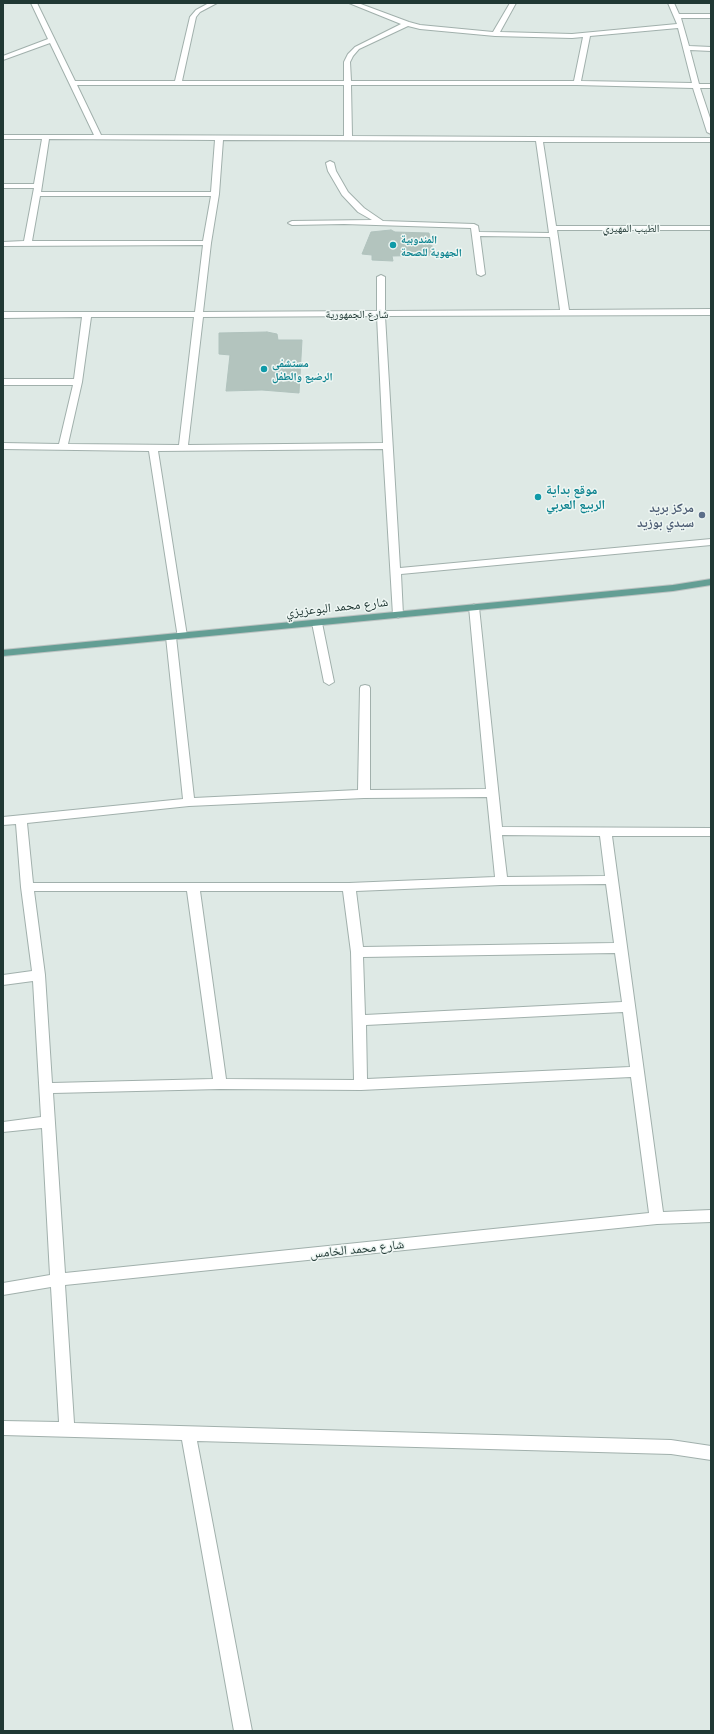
<!DOCTYPE html>
<html>
<head>
<meta charset="utf-8">
<style>
	body { margin:0 }
	#map { position:relative; width:714px; height:1734px; overflow:hidden; background:#dee9e5; font-family:Lato,sans-serif }
	canvas { display:block }
	.frame { position:absolute; inset:0; border:4px solid #203834; pointer-events:none }
</style>
</head>
<body>
<div id="map">
<canvas width="714" height="1734"></canvas>
<div class="frame"></div>
</div>
<script>
const g = document.querySelector('canvas').getContext('2d');
g.lineJoin = 'round';
function fill(path, color) { g.fillStyle = color; g.fill(path, 'evenodd'); }
const shape = rows => new Path2D(rows.map(r => 'M' + r).join(''));
function strokePath(path, color, width, dash) { g.strokeStyle = color; g.lineWidth = width; g.lineCap = dash ? 'butt' : 'round'; g.setLineDash(dash || []); g.stroke(path); }
function write(font, color, halo, rows, align = 'center') {
  g.font = font + ' Lato,"Noto Naskh Arabic",sans-serif'; g.lineWidth = 3; g.setLineDash([]); g.textBaseline = 'middle'; g.strokeStyle = halo; g.fillStyle = color; for (const [text, x, y, turn = 0] of rows) {
    g.save(); g.translate(x, y); g.rotate((+turn || 0) * Math.PI / 180); g.textAlign = isNaN(turn) ? turn : align; if (halo) g.strokeText(text, 0, 0); g.fillText(text, 0, 0); g.restore();
  }
}
const building = shape([
	[391,230,395,232,429,233,434,255,392,256,393,261,372,260,372,255,362,254,371,232,391,230],
	[267,332,277,334,278,340,302,340,299,393,262,390,226,391,230,355,219,354,219,333,267,332]
]);
const minor = shape([
	[31,3,37,3,75,81,175,81,190,17,196,10,209,3,217,3,200,12,196,17,182,81,344,81,344,62,348,54,355,47,401,24,349,3,358,3,409,22,420,25,493,32,510,3,516,3,500,32,572,34,677,24,668,3,674,3,679,14,711,14,711,18,681,18,689,46,711,47,711,51,690,50,699,84,711,84,711,88,700,88,711,121,711,134,707,132,693,88,577,85,351,85,352,136,711,138,711,142,543,142,556,226,711,226,711,230,557,230,569,310,711,309,711,315,385,316,400,568,711,539,711,545,401,574,403,615,398,618,393,615,383,449,158,451,187,636,186,638,178,638,149,451,3,449,3,443,59,444,73,385,3,385,3,379,74,379,82,317,3,318,3,312,195,312,203,245,3,246,3,242,24,241,34,188,3,188,3,184,34,184,42,139,3,139,3,135,94,135,50,43,3,60,3,56,48,39,31,3],
	[408,26,420,29,495,36,572,38,583,37,574,81,351,81,350,62,353,56,359,49,408,26],
	[678,28,692,83,581,81,590,36,678,28],
	[77,85,344,85,344,136,101,135,77,85],
	[49,139,215,140,211,192,41,192,49,139],
	[223,140,536,141,549,233,479,232,478,226,474,224,383,221,364,208,348,192,336,171,334,163,330,161,326,163,328,171,342,195,358,212,372,220,292,221,288,223,292,225,344,224,471,228,477,274,481,276,485,274,480,236,550,237,560,310,385,311,385,277,381,275,377,277,377,311,203,312,211,243,219,194,223,140],
	[40,196,211,196,203,241,32,241,40,196],
	[377,316,383,443,188,445,203,317,377,316],
	[91,317,194,317,179,445,68,444,82,382,91,317],
	[474,604,479,607,502,827,711,828,711,836,612,836,663,1212,711,1210,711,1222,657,1224,65,1285,74,1423,671,1440,711,1446,711,1460,671,1454,197,1441,252,1731,234,1731,182,1440,3,1435,3,1421,59,1422,51,1287,3,1295,3,1283,50,1275,42,1128,3,1132,3,1122,41,1117,33,981,3,985,3,975,32,971,21,887,16,824,3,825,3,817,183,799,166,637,171,634,176,637,194,798,358,790,360,688,361,686,365,685,369,686,370,688,370,790,486,789,469,607,474,604],
	[487,797,495,877,349,883,33,883,27,823,189,806,364,798,487,797],
	[502,835,600,836,605,876,507,877,502,835],
	[606,884,614,943,363,947,356,891,501,885,606,884],
	[34,891,187,891,213,1079,52,1083,45,975,34,891],
	[200,891,343,891,351,952,354,1080,226,1079,200,891],
	[615,953,622,1002,365,1015,363,957,615,953],
	[623,1012,630,1067,367,1079,366,1025,623,1012],
	[631,1077,649,1213,65,1273,53,1093,220,1089,361,1090,631,1077],
	[317,620,322,623,334,682,329,685,324,682,312,623,317,620]
]);
const major = shape([
	[711,579,711,585,673,591,3,656,3,650,673,585,711,579]
]);
const markers = [
	[393,245,4,"#0f9aa8"],
	[264,369,4,"#0f9aa8"],
	[538,497,4,"#0f9aa8"],
	[702,515,4,"#5c6f8a"]
];
const farStreetnames = [
	["الطيب المهيري",631,228],
	["شارع الجمهورية",357,314]
];
const farCulturenames = [
	["المندوبية",401,239],
	["الجهوية للصحة",401,252],
	["مستشفى",272,363],
	["الرضيع والطفل",272,376]
];
const cultureNames = [
	["موقع بداية",546,490],
	["الربيع العربي",546,505]
];
const serviceNames = [
	["مركز بريد",694,508],
	["سيدي بوزيد",694,523]
];
const streetNames = [
	["شارع محمد البوعزيزي",337,607,-6],
	["شارع محمد الخامس",357,1249,-6]
];
fill(building, '#b3c4be');
strokePath(building, '#b0c2bd', 1);
strokePath(minor, '#a1b0ac', 2);
strokePath(major, '#bcc3c2', 2);
fill(minor, '#fff');
fill(major, '#639e94');
for (const [x, y, r, color] of markers) { const dot = new Path2D(); dot.arc(x, y, r, 0, 2 * Math.PI); g.fillStyle = color; g.fill(dot); strokePath(dot, '#eef6f3', 1.5); }
write('11px', '#203834', '#eef6f3', farStreetnames);
write('bold 11px', '#0d838f', '#eef6f3', farCulturenames, 'left');
write('bold 13px', '#0d838f', '#eef6f3', cultureNames, 'left');
write('bold 13px', '#4e5e75', '#eef6f3', serviceNames, 'right');
write('13px', '#203834', '#eef6f3', streetNames);
</script>
</body>
</html>
